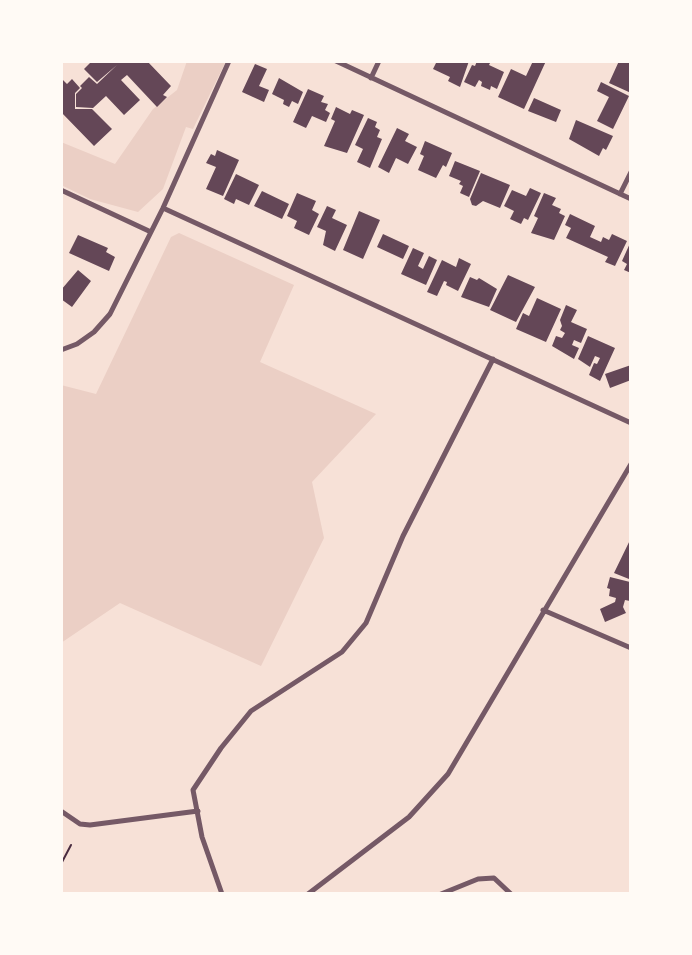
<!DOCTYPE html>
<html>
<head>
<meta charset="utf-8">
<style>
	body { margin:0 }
	#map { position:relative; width:692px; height:955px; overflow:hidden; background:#f7e1d7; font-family:"Libre Baskerville",serif }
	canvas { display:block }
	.frame { position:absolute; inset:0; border:63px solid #fffaf5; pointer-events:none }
</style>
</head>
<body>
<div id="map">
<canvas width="692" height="955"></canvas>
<div class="frame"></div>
</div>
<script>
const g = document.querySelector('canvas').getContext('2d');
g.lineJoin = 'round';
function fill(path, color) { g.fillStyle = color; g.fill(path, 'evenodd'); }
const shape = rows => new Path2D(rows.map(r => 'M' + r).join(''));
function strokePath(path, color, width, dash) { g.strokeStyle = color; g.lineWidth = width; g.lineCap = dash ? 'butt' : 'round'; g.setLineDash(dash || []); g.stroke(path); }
const green = shape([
	[187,61,226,61,193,129,186,127,163,189,138,212,90,199,61,185,61,142,115,164,153,109,177,90],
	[179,233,294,285,260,362,376,414,312,482,324,538,261,666,120,603,61,643,61,385,96,394,171,237]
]);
const building = shape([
	[92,61,147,61,171,86,163,95,167,97,157,107,127,75,121,80,140,100,124,115,106,96,93,108,76,107,76,94,82,88,80,86,89,77,97,84,117,65,97,82,84,69],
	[437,61,469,61,460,87,448,81,450,77,433,69],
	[477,61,491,61,489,65,504,72,497,89,491,86,490,90,481,86,482,82,479,80,475,87,464,82,472,65,475,66],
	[533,61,546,61,524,109,498,97,511,69,526,76],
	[619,61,631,61,631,93,609,83],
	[255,64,267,69,259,86,269,90,264,102,242,92],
	[61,78,67,84,72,79,80,88,75,93,75,109,92,109,112,129,94,146,61,112],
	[279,78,303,92,298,104,292,101,289,107,283,104,284,100,272,94],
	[601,82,629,96,613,129,597,121,609,97,597,91],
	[308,89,324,96,321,102,328,104,325,110,330,113,326,122,312,116,306,128,293,122],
	[534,98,561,110,556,122,528,111],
	[336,107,350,114,352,110,364,115,347,153,324,146,335,121,331,119],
	[368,118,377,122,375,127,380,130,377,137,382,139,370,168,357,162,363,149,355,145],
	[576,120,613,136,606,150,603,148,599,156,569,139],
	[397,128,409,134,405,141,417,147,408,164,396,158,389,173,378,167],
	[425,141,452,153,446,167,443,165,436,178,418,170,424,156,420,154],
	[217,150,239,160,223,196,206,189,216,167,206,163,211,154,215,156],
	[455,161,480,171,469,197,460,193,463,186,459,184,461,181,449,176],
	[481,173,510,185,500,208,483,201,476,206,472,205,470,199],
	[236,174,259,185,249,205,236,199,234,204,224,199],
	[530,188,541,193,528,220,524,218,521,224,510,219,514,211,504,206,512,190,526,196],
	[262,191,289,204,282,219,254,206],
	[297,193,316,201,312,210,319,214,309,235,294,228,297,221,287,216],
	[544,193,556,198,552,205,561,209,559,213,565,216,554,240,531,233,538,218,534,216],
	[327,206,336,210,332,218,347,225,335,251,323,245,326,231,317,227],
	[359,211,380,220,363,259,343,250],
	[570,214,595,226,590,237,601,242,603,237,609,240,612,234,627,241,615,266,605,262,608,257,566,238,571,228,565,225],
	[383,234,409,246,403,259,377,247],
	[78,235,108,248,106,252,115,257,109,271,69,253],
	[631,241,631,273,624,270,627,264,622,261],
	[413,248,424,253,418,266,423,269,429,256,437,260,426,285,401,274],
	[459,258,471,264,458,291,446,285,447,282,444,281,437,296,427,292,442,260,456,267],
	[78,270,91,281,72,307,61,299,61,290],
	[508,275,535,287,516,322,490,310],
	[470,277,477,280,479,278,497,289,489,307,461,297],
	[537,298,561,309,546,342,516,329,523,313,529,316],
	[566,305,577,310,571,322,587,329,581,343,574,340,572,345,579,348,574,359,552,346,556,336,562,338,565,333,560,330,562,326,560,320],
	[588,336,615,348,600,381,589,375,594,363,597,364,600,358,595,356,590,367,578,359],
	[631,365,631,380,610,388,605,374],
	[631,538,631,576,629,579,614,573],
	[610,577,630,582,631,596,630,601,625,600,623,607,626,613,605,622,600,609,615,602,616,598,609,596,610,589,607,588]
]);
const path = shape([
	[61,864,71,845]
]);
const minor = shape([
	[336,61,631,199],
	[371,78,379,61],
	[61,190,151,232],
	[620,194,631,172],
	[163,208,631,423],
	[61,350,77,344,94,332,110,314,163,208,229,61],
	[543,610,631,648],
	[61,811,80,824,90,825,198,811],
	[222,894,202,837,193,790,221,748,251,711,342,652,366,623,403,536,493,359],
	[308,894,409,817,448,774,631,464],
	[441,894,478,879,494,878,511,894]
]);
fill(green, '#ebcfc5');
fill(building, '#644757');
strokePath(path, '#4a2c40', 2);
strokePath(minor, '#755966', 5);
</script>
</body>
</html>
